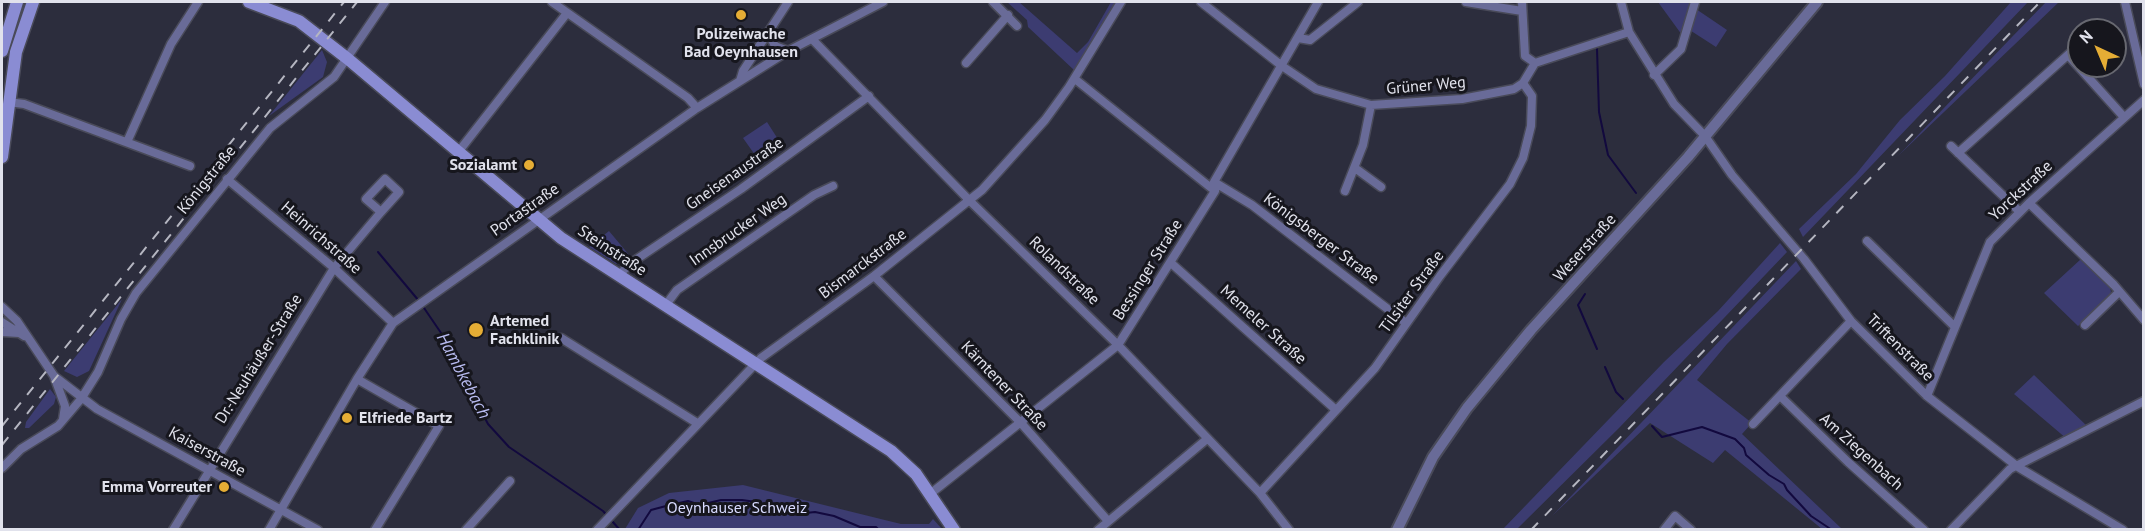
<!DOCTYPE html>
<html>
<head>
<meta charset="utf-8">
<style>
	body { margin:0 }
	#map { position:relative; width:2145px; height:531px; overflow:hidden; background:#2c2d3d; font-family:"PT Sans",sans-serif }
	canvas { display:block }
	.frame { position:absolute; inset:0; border:3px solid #e1e2ec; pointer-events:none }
	.north { position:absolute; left:2067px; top:18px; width:60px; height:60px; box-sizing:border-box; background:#16161d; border:2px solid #676870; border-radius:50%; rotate:316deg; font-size:16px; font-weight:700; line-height:24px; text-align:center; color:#e1e2ec }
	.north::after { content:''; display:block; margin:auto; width:21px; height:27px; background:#e5ad35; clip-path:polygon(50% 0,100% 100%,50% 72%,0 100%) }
</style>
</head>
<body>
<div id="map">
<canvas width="2145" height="531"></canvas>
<div class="frame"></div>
<div class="north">N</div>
</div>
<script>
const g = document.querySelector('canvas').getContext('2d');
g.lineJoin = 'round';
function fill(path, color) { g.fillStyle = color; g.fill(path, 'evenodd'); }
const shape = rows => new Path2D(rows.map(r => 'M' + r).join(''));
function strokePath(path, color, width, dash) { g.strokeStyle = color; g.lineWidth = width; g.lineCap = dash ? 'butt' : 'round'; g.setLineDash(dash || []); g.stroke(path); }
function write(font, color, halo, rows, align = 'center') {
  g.font = font + ' "PT Sans",sans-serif'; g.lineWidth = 6; g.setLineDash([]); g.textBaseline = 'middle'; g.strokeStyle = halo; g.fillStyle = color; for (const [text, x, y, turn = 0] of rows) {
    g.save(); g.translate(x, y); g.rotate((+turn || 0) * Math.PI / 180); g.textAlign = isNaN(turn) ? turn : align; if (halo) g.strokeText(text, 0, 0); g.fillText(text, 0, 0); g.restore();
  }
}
const green = shape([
	[1007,2,1019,2,1077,53,1088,42,1111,2,1117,2,1074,70,1028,27,1027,20],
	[1658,2,1698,2,1696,9,1727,30,1716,47,1685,27,1682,35],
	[2011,2,2028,2,1803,237,1799,229,1856,174,1900,120,1945,76],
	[2046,2,2059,2,1898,156,2010,39],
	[322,50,327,62,323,77,269,116],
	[767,122,783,147,760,162,743,138],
	[609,231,630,256,616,264,589,247],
	[1780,243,1787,252,1619,428,1517,529,1503,529,1664,362,1718,311],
	[2081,259,2110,287,2111,292,2109,298,2078,326,2044,293],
	[1796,261,1801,269,1727,344,1697,380,1752,423,1742,434,1842,529,1822,529,1725,450,1713,463,1650,423,1552,516],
	[122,299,89,371,77,377,64,371],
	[2034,375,2087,426,2067,439,2014,394],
	[50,389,56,397,54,404,29,428,25,428,26,422],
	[743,485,901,524,929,524,933,519,942,529,625,529,638,508,669,493]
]);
const stream = shape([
	[1597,49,1599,112,1608,155,1636,193],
	[378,252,419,301],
	[1585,294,1578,305,1597,349],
	[422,305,454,352,463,376,488,424,509,447,603,511,620,530],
	[1605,367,1616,392,1623,399],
	[1652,426,1662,437,1702,427,1735,439,1744,448,1746,455,1769,475,1784,484,1787,490,1811,516,1832,530],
	[638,530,651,510,666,506,688,501,700,505,721,500,742,500,756,502,766,512,790,509,796,514,815,512,834,516,860,527,876,527,879,530]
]);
const minor = shape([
	[552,2,688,98,697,108],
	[993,2,1017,26],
	[1201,2,1282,66,1316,89,1371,105,1462,99,1514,89,1523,83,1535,63,1629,32],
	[1466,2,1522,11],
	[1522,2,1525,56,1535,63],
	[1621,2,1629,32,1674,104,1705,136,1732,175,1804,259,1851,321,1927,396,2018,467,2123,530],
	[2125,2,2144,84],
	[768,32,775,46,788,51],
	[1298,38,1310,40,1358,2],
	[812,39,970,201,1118,345,1260,493,1289,530],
	[2068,55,2123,116],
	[966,63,1008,15],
	[1654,75,1681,49,1695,2],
	[1075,79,1215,191],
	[740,81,743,71,788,2],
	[8,102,24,104,190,166],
	[127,142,171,44,198,2],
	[1951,146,2020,212],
	[459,151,567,13],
	[1958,153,2079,45],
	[1355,168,1381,187],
	[227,179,334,268,393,323],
	[385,179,399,192,381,212,366,199,385,179],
	[1214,182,1252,205,1406,323],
	[1345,191,1363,145,1371,105],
	[2029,203,2114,285,2144,320],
	[1867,241,1955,327],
	[1171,263,1336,410],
	[618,276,631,263,741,189,869,96],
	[874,276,1021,423,1108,521],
	[665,306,677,290,814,195,833,186],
	[2,307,17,321,54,376,65,406,63,419],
	[2,322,24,336],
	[2085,325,2118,293],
	[2,332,19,333],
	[561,338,697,423],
	[54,376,97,409,318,530],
	[357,379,439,426,375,530],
	[1780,396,1848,462,1924,530],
	[1927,396,1990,242,2029,203,2144,100],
	[1753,424,1851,321],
	[2,468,21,449,58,426,81,399,98,372,121,319,136,293,270,128,334,77,385,2],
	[1260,493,1375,368,1440,276,1510,184,1523,158,1531,126,1532,96,1523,83],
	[930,494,1118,345,1215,191,1214,182,1318,2],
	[173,530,334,268,381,212],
	[269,530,357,379,393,323,697,108,788,51,883,2],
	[466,530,510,481],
	[597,530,761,358,874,276,982,190,1045,120,1069,87,1121,2],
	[1098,530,1207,439],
	[1664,530,1675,516,1691,530],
	[1951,530,2010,469,2144,401]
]);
const tertiary = shape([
	[1397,530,1433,457,1467,408,1531,330,1688,157,1817,2]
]);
const secondary = shape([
	[249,2,299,21,348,59,561,238,891,451,916,474,954,530],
	[2,51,17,2],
	[2,157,16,52,33,2]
]);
const rail = shape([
	[2,426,344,2],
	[2,445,357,2],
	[1531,530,2040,2]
]);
const markers = [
	[741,15,6,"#e5ad35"],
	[529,165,6,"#e5ad35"],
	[476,330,8,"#e5ad35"],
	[347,418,6,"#e5ad35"],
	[224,487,6,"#e5ad35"]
];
const poiNames = [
	["Polizeiwache",741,34,"center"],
	["Bad Oeynhausen",741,52,"center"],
	["Sozialamt",517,165],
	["Artemed",490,321,"left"],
	["Fachklinik",490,339,"left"],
	["Elfriede Bartz",359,418,"left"],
	["Emma Vorreuter",212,487]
];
const streetNames = [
	["Grüner Weg",1426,86,-5],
	["Gneisenaustraße",735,174,-35],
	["Königstraße",207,180,-51],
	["Yorckstraße",2021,191,-43],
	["Portastraße",525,210,-35],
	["Innsbrucker Weg",738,230,-35],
	["Heinrichstraße",321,238,41],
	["Königsberger Straße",1321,239,37],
	["Weserstraße",1585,248,-48],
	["Steinstraße",612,251,33],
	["Bismarckstraße",863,264,-37],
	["Bessinger Straße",1148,270,-58],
	["Rolandstraße",1064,271,44],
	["Tilsiter Straße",1412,292,-54],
	["Memeler Straße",1263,325,42],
	["Triftenstraße",1900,348,45],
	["Dr.-Neuhäußer-Straße",259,359,-58],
	["Kärntener Straße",1004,386,46],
	["Kaiserstraße",207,452,29],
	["Am Ziegenbach",1861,452,42]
];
const parkNames = [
	["Oeynhauser Schweiz",737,508]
];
const waterNames = [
	["Hambkebach",463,376,62]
];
fill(green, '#3c3c71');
strokePath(stream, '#12093e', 2);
strokePath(minor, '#494a59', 11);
strokePath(tertiary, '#494a59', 14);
strokePath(secondary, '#494a59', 15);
strokePath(minor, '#696b98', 8);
strokePath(tertiary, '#696b98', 10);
strokePath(secondary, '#8a8cd3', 12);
strokePath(rail, '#b5b6c1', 2, [10, 10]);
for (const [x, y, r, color] of markers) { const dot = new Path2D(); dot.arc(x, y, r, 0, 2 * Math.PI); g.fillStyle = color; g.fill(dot); strokePath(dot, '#16161d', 2); }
write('bold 16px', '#e1e2ec', '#16161d', poiNames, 'right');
write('16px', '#e1e2ec', '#16161d', streetNames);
write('16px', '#d8dbff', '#16161d', parkNames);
write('italic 18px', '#b8bbf0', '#16161d', waterNames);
</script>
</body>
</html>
